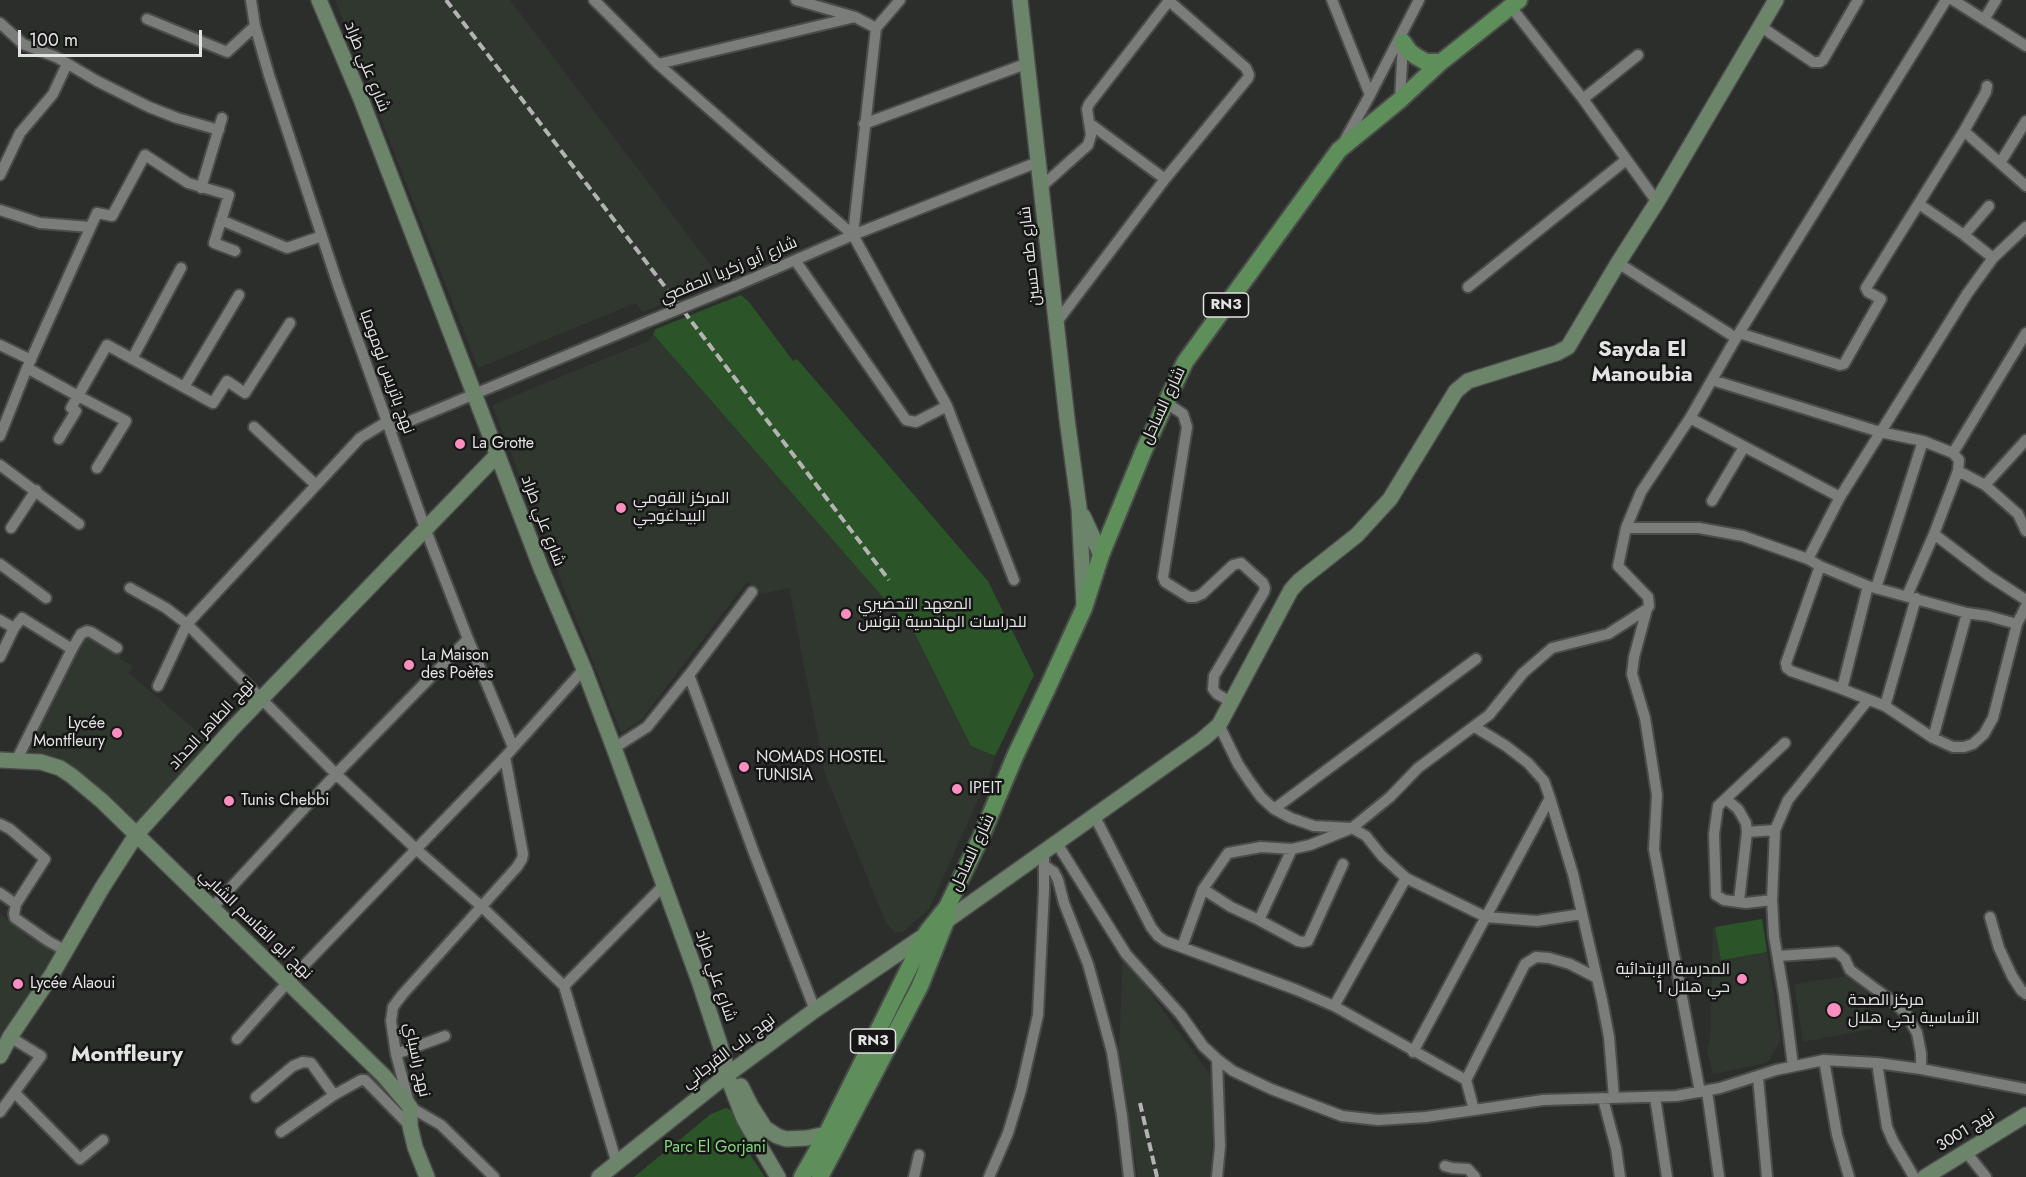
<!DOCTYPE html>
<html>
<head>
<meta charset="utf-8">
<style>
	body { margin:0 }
	#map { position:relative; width:2026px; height:1177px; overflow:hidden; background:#2c2e2c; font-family:Jost,sans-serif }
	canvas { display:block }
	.scale { position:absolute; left:18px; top:30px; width:184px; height:27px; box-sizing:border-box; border:3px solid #e2e3e2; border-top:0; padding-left:8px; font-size:18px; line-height:21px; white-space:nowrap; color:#e2e3e2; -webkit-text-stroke:4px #151615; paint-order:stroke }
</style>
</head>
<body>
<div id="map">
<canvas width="2026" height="1177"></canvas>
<div class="scale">100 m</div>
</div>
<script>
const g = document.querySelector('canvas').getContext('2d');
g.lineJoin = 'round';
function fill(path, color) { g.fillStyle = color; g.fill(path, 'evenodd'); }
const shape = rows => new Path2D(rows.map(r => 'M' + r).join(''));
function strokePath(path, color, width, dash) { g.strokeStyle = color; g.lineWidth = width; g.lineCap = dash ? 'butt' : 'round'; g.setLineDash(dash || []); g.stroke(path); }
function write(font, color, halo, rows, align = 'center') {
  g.font = font + ' Jost,Cairo,sans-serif'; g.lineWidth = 5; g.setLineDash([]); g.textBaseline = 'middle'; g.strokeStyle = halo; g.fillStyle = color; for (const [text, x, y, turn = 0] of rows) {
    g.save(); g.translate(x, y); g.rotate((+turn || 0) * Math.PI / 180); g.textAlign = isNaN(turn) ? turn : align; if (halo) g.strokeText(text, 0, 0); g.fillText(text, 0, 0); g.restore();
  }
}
const built = shape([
	[335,0,510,0,715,271,719,270,727,277,643,312,635,303,478,368],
	[653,334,915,634,971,746,995,756,991,771,929,909,903,932,895,933,886,923,825,774,789,588,762,594,747,582,641,720,621,733,492,405,648,341],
	[85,635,121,654,119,658,133,666,129,673,213,745,135,827,72,772,26,749],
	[0,913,13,924,58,949,0,1041],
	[1762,919,1781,1041,1767,1063,1713,1074,1707,1051,1710,1040,1713,928],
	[1123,955,1216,1083,1210,1177,1138,1177,1119,1049],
	[1847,976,1867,992,1872,1029,1803,1042,1794,984]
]);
const green = shape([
	[741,295,749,302,793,361,797,359,988,581,1034,675,995,756,971,746,915,634,653,334,656,329],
	[1762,919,1767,952,1721,960,1715,927],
	[726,1108,734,1111,752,1158,765,1177,634,1177,711,1114]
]);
const street = shape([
	[251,0,255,26,269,75,338,285,425,528,468,639,513,747],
	[594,0,658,64,853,235,947,406,1014,580],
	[796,0,855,17,876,28],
	[1332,0,1370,95],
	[1953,0,2026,46],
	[1511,7,1583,99,1657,202],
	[1985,18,1996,0],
	[147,19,227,52,255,26],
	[0,23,23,44,56,57,97,81,149,107,177,118,219,130],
	[1760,26,1813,62,1820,62,1823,60,1858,0],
	[658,64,855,17],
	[1583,99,1638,55],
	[1400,100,1403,43],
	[1089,123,1165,179],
	[864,124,1028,63],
	[1964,131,2026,186],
	[1345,140,1370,95,1419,0],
	[2000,163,2026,121],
	[0,175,20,133,53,94,67,64],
	[1041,187,1088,145,1091,135,1087,109,1089,104,1168,2],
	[201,188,222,118],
	[1919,204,1964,235,1993,258],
	[0,210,40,223,90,227],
	[221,220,287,248,322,236],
	[853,235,876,28,900,0],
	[1964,235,1989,206],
	[795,260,906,420,916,422,947,406],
	[1618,263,1736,338],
	[735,286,853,235,1038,162],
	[1468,287,1626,160],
	[1056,323,1165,179,1248,78,1249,75,1246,68,1168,0],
	[1739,333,1840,365,1844,364,1881,299,1868,292,1866,288,1964,131,1986,92,1987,86],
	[0,345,31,360],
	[132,359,181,268],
	[27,368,78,396,107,345,213,403,227,381,245,393,290,323],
	[1712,380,1880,432,1923,441,1953,453,1959,460,1958,471,1934,534,1907,596],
	[184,387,239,295],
	[1165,402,1183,414,1187,427,1163,577,1165,582,1189,597,1195,597,1202,594,1233,565,1241,563,1263,583,1265,588,1264,592,1214,676,1213,689,1217,694,1231,702],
	[1690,418,1840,497],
	[254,427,316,485],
	[391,429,649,321],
	[0,436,27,368,97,213,112,216,145,155,188,183,229,195,214,243,235,251],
	[59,439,76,411,71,408,78,396,126,421,97,468],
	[1953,453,2026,333],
	[0,465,79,524],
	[1958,471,1985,485,2018,514,2026,531],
	[1985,485,2026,440],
	[1712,501,1744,447],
	[11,528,36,490],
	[1626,528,1699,528,1743,536,1808,559,1820,566,1868,586,1967,613,1988,616,2017,624],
	[1934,534,1989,576,2026,600],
	[1808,559,1840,497,1967,294,1993,258,2026,227],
	[0,564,46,598],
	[1820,566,1786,663,1787,668,1791,671,1842,689,1885,706,1933,738,1953,747,1964,747,1973,744,1984,734,1993,718,2017,624,2026,606],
	[130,588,166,608,187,624,336,774,416,849,481,906,564,986,617,1164],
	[1876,588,1923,441],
	[1647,609,1634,657,1632,674,1645,718,1657,795,1654,849,1700,1092],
	[0,620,14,628],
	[0,657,14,628,22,618,72,649],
	[689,675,754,853,815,1010],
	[158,686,187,624,360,438,388,421],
	[1842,689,1868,586],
	[1885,706,1916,598],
	[1219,725,1238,764,1250,782,1261,797,1274,809,1291,818,1314,826,1352,828,1366,836,1382,856,1406,878,1486,917,1537,921,1582,914],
	[1475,727,1506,746,1528,763,1544,781,1550,798,1573,874,1602,1000,1609,1037,1614,1098],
	[1933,738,1967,613],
	[1785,743,1718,806,1714,834,1716,895,1724,900,1746,903,1772,900,1774,936,1784,995,1793,1066],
	[614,748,647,727,689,675,752,592],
	[16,761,72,649,81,634,87,631,91,632,117,648],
	[1726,799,1738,809,1746,823,1747,832,1739,901],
	[1274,809,1476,659],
	[1094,815,1151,927,1158,936,1165,941,1297,990,1334,1006,1466,1080],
	[0,824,10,829,45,859,16,904,14,914,15,918,48,941,66,951],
	[1747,832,1775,830],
	[1056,842,1126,954,1181,1015,1203,1046,1217,1059,1233,1071,1271,1089,1342,1116,1378,1120,1426,1117,1543,1100,1676,1096,1720,1088,1776,1070,1824,1060,1877,1063,1921,1069,2026,1089],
	[1044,865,1054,872,1058,880,1064,903,1088,964,1096,993,1112,1052,1122,1116,1129,1177],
	[1203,889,1231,907,1259,920,1292,849],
	[0,893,16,904],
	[1772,900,1775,830,1788,800,1868,700],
	[212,908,336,774,468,639],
	[1990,917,1999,948,2012,976,2021,990,2026,994],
	[1259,920,1298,941,1303,942,1308,941,1343,864],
	[1182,947,1203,889,1228,853,1261,847,1292,849,1310,845,1352,828,1390,797,1418,768,1489,715,1523,673,1552,648,1608,634,1647,609,1649,606,1648,597,1618,566,1626,528,1641,492,1690,418,1736,338,1946,0],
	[1778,956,1837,952,1845,959,1850,970,1896,1004,1907,1015,1917,1033,1921,1053,1921,1069],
	[564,986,664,885],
	[1334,1006,1406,878],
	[237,1039,288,982,505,757,584,669],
	[1413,1052,1550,798],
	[396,1054,445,1036],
	[1824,1060,1837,1135,1849,1177],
	[1877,1063,1887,1127,1893,1141,1914,1177],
	[1758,1077,1767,1177],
	[1707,1091,1719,1177],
	[15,1093,80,1159,103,1140],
	[256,1097,293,1066,303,1062,311,1063,334,1095],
	[1655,1097,1667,1177],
	[1603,1099,1616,1148,1620,1177],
	[1474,1110,1466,1080,1525,964,1536,957,1549,958,1570,964,1597,978],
	[0,1112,41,1056,10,1037],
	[281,1132,334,1095,361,1080,365,1080,410,1126],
	[1966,1152,1986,1177],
	[1445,1166,1452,1168,1468,1169,1475,1177],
	[494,1177,441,1125,410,1107,396,1054,391,1021,393,1007,402,995,517,867,522,859,523,854,505,757],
	[914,1177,919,1155],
	[989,1177,1008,1133,1021,1090,1038,1015,1044,890,1044,850],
	[1217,1177,1220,1146,1217,1059]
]);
const secondary = shape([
	[319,0,361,99,541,568,584,669,614,748,699,981,724,1057,727,1075,744,1119,778,1177],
	[1020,0,1067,419,1079,508,1084,605],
	[1083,516,1101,555],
	[0,760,41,762,60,768,72,776,102,801,212,908,384,1076,410,1107,410,1126,415,1147,427,1177],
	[0,1056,10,1037,51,976,102,888,136,835,233,728,497,455],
	[741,1086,751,1106,765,1128,777,1136,786,1139,807,1138,836,1132],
	[599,1177,727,1075,815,1010,946,921,1203,739,1219,725,1291,590,1299,581,1357,535,1390,499,1456,391,1468,381,1557,353,1568,347,1618,263,1657,202,1776,0],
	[1925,1177,2026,1115]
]);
const primary = shape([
	[1403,42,1410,52,1417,57,1426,62,1441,62],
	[1047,689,1084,608,1101,555,1144,450,1185,362,1339,150,1400,100,1441,62,1519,0],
	[802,1177,826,1135,927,932,947,907,981,837,1016,754],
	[820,1177,920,986,946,921,946,914]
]);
const rail = shape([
	[446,0,889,580],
	[1140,1103,1157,1177]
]);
const streetBridge = shape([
	[649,321,735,286]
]);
const primaryBridge = shape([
	[1016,754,1047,689]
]);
const markers = [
	[460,444,6,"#fd8ec0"],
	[621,508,6,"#fd8ec0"],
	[846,614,6,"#fd8ec0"],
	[409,665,6,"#fd8ec0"],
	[117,733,6,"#fd8ec0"],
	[744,767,6,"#fd8ec0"],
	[957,789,6,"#fd8ec0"],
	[229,801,6,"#fd8ec0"],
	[1742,979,6,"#fd8ec0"],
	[18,984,6,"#fd8ec0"],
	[1834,1010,8,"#fd8ec0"]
];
const shields = [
	[1226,305,45],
	[873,1041,45]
];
const shieldNames = [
	["RN3",1226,305],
	["RN3",873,1041]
];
const streetNames = [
	["شارع علي طراد",366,67,68],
	["شارع طه حسين",1031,256,-96],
	["شارع أبو زكريا الحفصي",729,271,-23],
	["نهج باتريس لومومبا",386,372,70],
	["شارع الساحل",1164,406,-65],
	["شارع علي طراد",542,521,69],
	["نهج الطاهر الحداد",212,725,-47],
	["شارع الساحل",973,853,-65],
	["نهج أبو القاسم الشابي",255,925,44],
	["شارع علي طراد",715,976,71],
	["نهج باب القرجاني",729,1052,-37],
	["نهج راسباي",416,1060,78],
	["نهج 3001",1966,1131,-32]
];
const poiNames = [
	["La Grotte",472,444],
	["المركز القومي",633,499],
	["البيداغوجي",633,517],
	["المعهد التحضيري",858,605],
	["للدراسات الهندسية بتونس",858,623],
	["La Maison",421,656],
	["des Poètes",421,674],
	["Lycée",105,724,"right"],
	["Montfleury",105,742,"right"],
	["NOMADS HOSTEL",756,758],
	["TUNISIA",756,776],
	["IPEIT",969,789],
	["Tunis Chebbi",241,801],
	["المدرسة الإبتدائية",1730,970,"right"],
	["حي هلال 1",1730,988,"right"],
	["Lycée Alaoui",30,984],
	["مركز الصحة",1848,1001],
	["الأساسية بحي هلال",1848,1019]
];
const parkNames = [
	["Parc El Gorjani",715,1148]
];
const districtNames = [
	["Sayda El",1642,351],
	["Manoubia",1642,376],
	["Montfleury",127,1056]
];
fill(built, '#30372f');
fill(green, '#2c5429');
strokePath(street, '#4a4b4a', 14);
strokePath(secondary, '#4a4b4a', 18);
strokePath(primary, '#4a4b4a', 20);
strokePath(street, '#7a7d7a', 10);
strokePath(secondary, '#6c856a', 15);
strokePath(primary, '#5e8e5a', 16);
strokePath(rail, '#b2b3b2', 4, [9, 4.5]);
strokePath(streetBridge, '#4a4b4a', 14, []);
strokePath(primaryBridge, '#4a4b4a', 20, []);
strokePath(streetBridge, '#7a7d7a', 10);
strokePath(primaryBridge, '#5e8e5a', 16);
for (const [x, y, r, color] of markers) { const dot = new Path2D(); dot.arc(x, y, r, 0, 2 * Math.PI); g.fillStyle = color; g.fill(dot); strokePath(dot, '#151615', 2); }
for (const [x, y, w] of shields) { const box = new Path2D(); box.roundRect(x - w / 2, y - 12, w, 24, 4.5); g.fillStyle = '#151615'; g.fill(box); strokePath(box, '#e2e3e2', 1.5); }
write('bold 15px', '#e2e3e2', null, shieldNames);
write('16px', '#e2e3e2', '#151615', streetNames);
write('16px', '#e2e3e2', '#151615', poiNames, 'left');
write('16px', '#86da7f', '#151615', parkNames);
write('bold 22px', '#e2e3e2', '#151615', districtNames);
</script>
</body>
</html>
